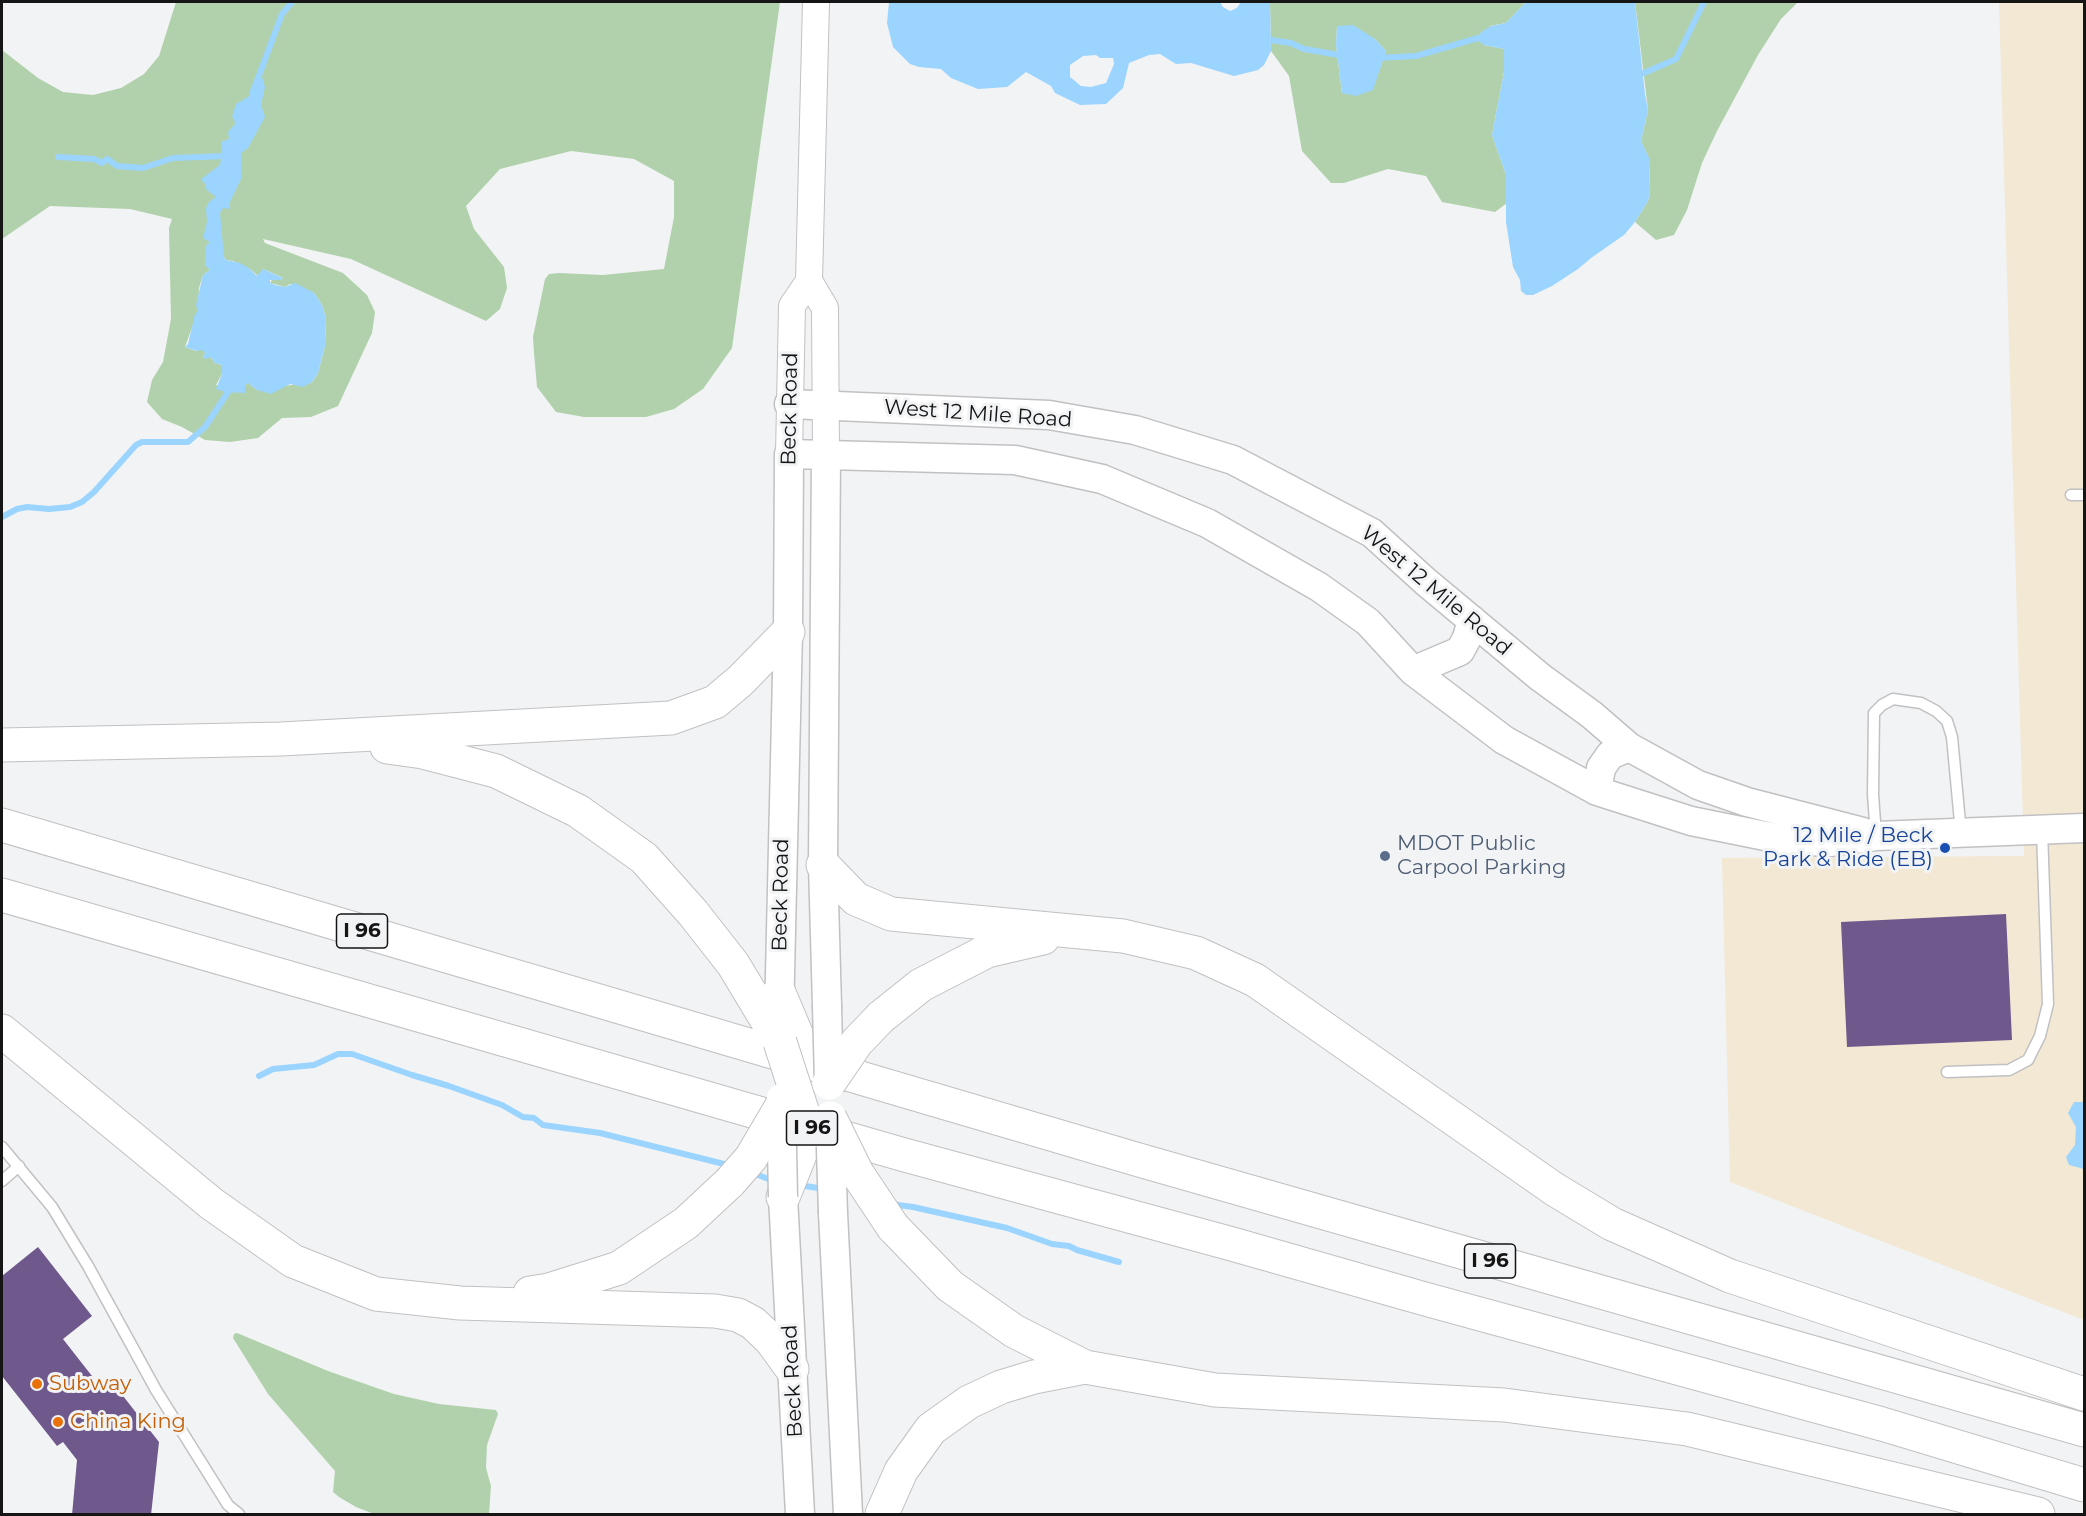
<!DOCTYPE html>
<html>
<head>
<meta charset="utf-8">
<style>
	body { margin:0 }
	#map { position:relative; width:2086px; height:1516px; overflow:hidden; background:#f2f3f4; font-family:Montserrat,sans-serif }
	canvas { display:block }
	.frame { position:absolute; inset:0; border:3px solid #151516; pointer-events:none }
</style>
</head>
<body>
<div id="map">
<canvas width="2086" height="1516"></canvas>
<div class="frame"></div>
</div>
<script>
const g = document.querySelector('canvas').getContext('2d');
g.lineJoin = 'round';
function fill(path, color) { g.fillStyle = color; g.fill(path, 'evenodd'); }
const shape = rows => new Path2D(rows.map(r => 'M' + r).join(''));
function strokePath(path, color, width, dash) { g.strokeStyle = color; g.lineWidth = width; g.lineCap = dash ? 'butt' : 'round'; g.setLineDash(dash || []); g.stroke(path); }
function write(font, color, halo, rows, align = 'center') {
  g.font = font + ' Montserrat,sans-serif'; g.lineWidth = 6; g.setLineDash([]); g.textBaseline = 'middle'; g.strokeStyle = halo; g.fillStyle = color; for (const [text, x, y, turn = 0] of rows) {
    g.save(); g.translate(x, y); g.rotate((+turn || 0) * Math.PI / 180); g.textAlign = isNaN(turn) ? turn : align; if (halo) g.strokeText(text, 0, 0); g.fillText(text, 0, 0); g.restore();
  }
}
const industrial = shape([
	[1999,2,2084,2,2084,1320,1730,1182,1722,858,2024,856]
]);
const green = shape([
	[176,2,780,2,732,348,703,389,674,409,646,417,584,417,556,412,537,387,534,353,533,337,545,279,549,274,559,273,603,275,664,269,674,217,674,181,634,159,571,151,500,169,466,206,474,229,504,267,507,288,500,309,486,321,351,259,263,239,265,243,343,273,367,295,375,312,372,333,338,406,311,417,282,418,258,438,230,442,205,440,182,427,162,419,147,402,152,380,163,362,171,319,169,228,172,219,130,209,50,206,2,239,2,50,38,78,63,92,93,95,121,88,144,74,159,56],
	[206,227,226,260,233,261,250,269,258,276,263,269,279,276,283,278,280,280,273,278,270,283,285,287,290,284,314,293,322,305,326,319,325,346,318,373,312,382,257,390,248,383,245,385,245,392,216,385,222,374,222,365,215,363,211,357,203,358,205,353,203,349,196,351,185,347,198,311,199,288,203,275,210,270,205,264,210,242,205,234],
	[1270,2,1526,2,1506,23,1490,26,1484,45,1504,49,1504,72,1492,135,1506,175,1507,203,1495,212,1442,202,1426,176,1388,169,1344,183,1331,183,1302,151,1289,76,1271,51],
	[1337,26,1375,39,1386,51,1377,77,1342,93,1336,45],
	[1635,2,1798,2,1781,19,1758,55,1717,131,1702,163,1687,210,1674,235,1656,240,1635,222,1648,201,1650,193,1649,159,1641,141,1648,110],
	[237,1333,328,1371,394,1394,439,1404,496,1410,498,1414,487,1445,486,1468,491,1486,489,1514,374,1514,356,1507,339,1497,333,1492,335,1471,268,1394,233,1338,234,1334]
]);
const water = shape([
	[889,2,1220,2,1223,7,1230,11,1237,8,1241,2,1270,2,1271,51,1264,65,1258,70,1234,76,1191,63,1176,64,1160,54,1149,55,1129,63,1123,88,1106,104,1080,105,1055,93,1051,86,1026,72,1007,87,978,89,951,78,941,69,919,67,910,64,893,47,887,23],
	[1096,55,1100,58,1113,58,1114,64,1106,83,1091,87,1081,86,1070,77,1070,65,1083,56],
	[1526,2,1635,2,1645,94,1648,110,1641,141,1649,158,1650,193,1648,201,1635,222,1624,235,1591,258,1578,269,1552,286,1533,295,1526,295,1521,291,1520,280,1513,267,1506,222,1506,175,1492,135,1504,72,1504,49,1484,45,1478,41,1478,38,1480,33,1491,26,1506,23],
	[1353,25,1375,39,1386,51,1373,90,1356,96,1342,93,1336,45,1337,26],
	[257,76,262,77,265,87,261,105,265,117,248,148,241,153,241,179,230,202,229,209,223,208,220,213,224,257,226,260,240,263,250,269,257,276,263,269,283,278,280,280,270,280,270,283,275,285,285,287,295,283,305,288,314,293,322,305,326,319,325,346,318,373,312,382,303,387,290,384,271,394,257,390,248,383,245,385,245,393,225,392,216,389,222,374,222,365,215,363,211,357,207,359,203,358,205,353,203,350,197,351,185,347,188,344,195,314,198,311,196,305,203,275,210,270,205,265,206,246,210,242,203,238,207,222,206,208,209,202,216,197,206,189,205,184,201,179,220,165,222,151,221,142,229,139,228,132,235,124,234,119,232,117,236,104,251,95,256,85],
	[2074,1102,2084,1102,2084,1169,2069,1165,2066,1157,2075,1145,2076,1127,2068,1113]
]);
const stream = shape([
	[1271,40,1291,43,1304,49,1345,56],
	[1376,58,1416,56,1478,38],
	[1644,73,1676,59,1704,2],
	[252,94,282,14,292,2],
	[58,157,94,159,102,163,107,159,117,166,143,168,173,158,227,156],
	[2,517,17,509,27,507,49,509,70,507,82,502,94,492,136,445,142,442,188,442,205,427,232,386],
	[259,1076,273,1069,314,1065,338,1054,352,1054,412,1075,449,1086,502,1105,523,1117,534,1118,543,1125,600,1133,732,1166],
	[750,1172,774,1181],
	[799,1185,824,1189],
	[890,1204,913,1207,1007,1228,1052,1244,1069,1246,1077,1250,1119,1262]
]);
const building = shape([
	[2006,914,2012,1040,1847,1047,1841,922],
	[38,1247,92,1316,63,1339,99,1385,109,1378,159,1442,151,1515,72,1515,77,1460,63,1442,57,1446,2,1376,2,1276]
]);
const service = shape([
	[2071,495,2084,495],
	[1876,836,1873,794,1874,713,1882,705,1893,699,1921,703,1936,711,1947,721,1952,737,1961,833],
	[1947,1072,2009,1070,2028,1060,2040,1036,2048,1004,2042,831],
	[2,1147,52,1207,88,1266,156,1390,228,1505,239,1514],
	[2,1181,19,1166]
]);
const tertiary = shape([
	[809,281,825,308,826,454],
	[789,454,792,306,809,281,816,2]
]);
const secondary = shape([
	[789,404,1049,415,1135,430,1233,460,1372,533,1426,582,1540,677,1592,715,1629,747,1698,785,1747,802,1863,832],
	[826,454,823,865,827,1006],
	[1413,671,1460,651,1467,638,1472,620],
	[1597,791,1601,768,1610,755,1629,747],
	[779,1017,788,632,789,454,1015,460,1102,479,1207,523,1319,587,1368,622,1413,671,1504,740,1597,791,1691,821,1785,840,1830,842,1876,836,2084,828],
	[783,1197,800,1514],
	[833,1213,848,1514]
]);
const motorway = shape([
	[2,745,281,739,671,718,715,702,740,681,788,632],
	[387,747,423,752,496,771,578,811,644,858,693,913,733,964,780,1042],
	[2,825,1139,1160,2084,1430],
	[823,865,856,899,891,914,1123,936,1196,953,1255,980,1554,1189,1612,1224,1730,1276,2084,1394],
	[2,895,901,1154,1232,1244,1425,1299,1882,1424,2084,1485],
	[779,993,800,1043],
	[881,1017,921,985,987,951,1043,938],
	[2,1031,212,1204,293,1261,376,1294,460,1303,715,1311,738,1315,753,1323,771,1340,792,1369],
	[783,1197,809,1132],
	[893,1227,950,1286,1014,1331,1085,1367,1215,1390,1504,1405,1687,1429,2038,1514],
	[530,1293,549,1290,619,1268,686,1223,730,1182],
	[882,1514,901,1471,931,1429,969,1402,1001,1387,1034,1377,1085,1367]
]);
const secondaryBridge = shape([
	[827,1006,829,1083],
	[781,1098,783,1197],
	[830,1119,833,1213]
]);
const motorwayBridge = shape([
	[780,1042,809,1132],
	[829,1083,857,1042,881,1017],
	[830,1118,857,1173,893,1227],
	[730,1182,751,1158,781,1107]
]);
const markers = [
	[1945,848,6,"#1a4fb4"],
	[1385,856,6,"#5c6f8a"],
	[37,1384,6,"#e8710a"],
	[58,1422,6,"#e8710a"]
];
const shields = [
	[362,931,51],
	[812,1128,51],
	[1490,1261,51]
];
const shieldNames = [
	["I 96",362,931],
	["I 96",812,1128],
	["I 96",1490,1261]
];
const streetNames = [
	["Beck Road",790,409,-89],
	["West 12 Mile Road",978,414,4],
	["West 12 Mile Road",1436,591,40],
	["Beck Road",781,895,-89],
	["Beck Road",793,1381,-93]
];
const transitNames = [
	["12 Mile / Beck",1933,836],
	["Park & Ride (EB)",1933,860]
];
const serviceNames = [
	["MDOT Public",1397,844],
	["Carpool Parking",1397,868]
];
const foodNames = [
	["Subway",49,1384],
	["China King",70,1422]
];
fill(industrial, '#f2e8d3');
fill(green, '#b1d1ac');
fill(water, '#9bd4fe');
strokePath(stream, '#9bd4fe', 6);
fill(building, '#6f598c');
strokePath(service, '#c1c1c3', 13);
strokePath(tertiary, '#c1c1c3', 28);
strokePath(secondary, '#c1c1c3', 31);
strokePath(motorway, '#c1c1c3', 35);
strokePath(service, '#fff', 10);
strokePath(tertiary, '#fff', 26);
strokePath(secondary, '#fff', 28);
strokePath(motorway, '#fff', 33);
strokePath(secondaryBridge, '#c1c1c3', 31, []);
strokePath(motorwayBridge, '#c1c1c3', 35, []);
strokePath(secondaryBridge, '#fff', 28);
strokePath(motorwayBridge, '#fff', 33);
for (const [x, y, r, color] of markers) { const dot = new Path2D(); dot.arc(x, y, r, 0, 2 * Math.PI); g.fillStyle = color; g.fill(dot); strokePath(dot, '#f2f3f4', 2); }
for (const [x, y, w] of shields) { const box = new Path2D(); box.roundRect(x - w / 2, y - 17, w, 34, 4.5); g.fillStyle = '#f2f3f4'; g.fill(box); strokePath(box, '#151516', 1.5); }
write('bold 20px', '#151516', null, shieldNames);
write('21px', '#151516', '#f2f3f4', streetNames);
write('21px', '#164399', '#f2f3f4', transitNames, 'right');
write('21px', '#4e5e75', '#f2f3f4', serviceNames, 'left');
write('21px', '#c56008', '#f2f3f4', foodNames, 'left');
</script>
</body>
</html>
